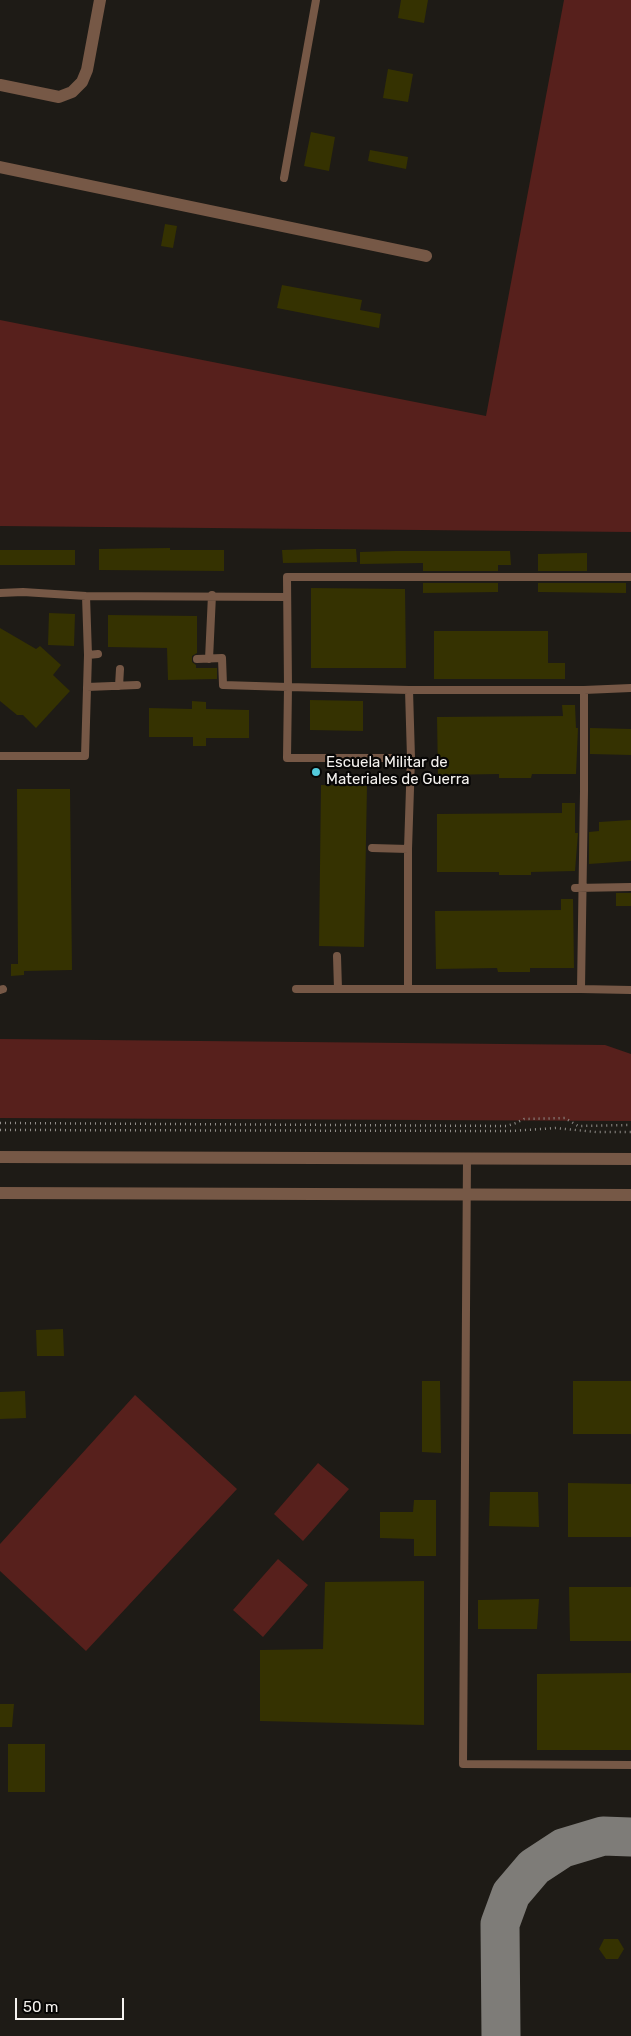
<!DOCTYPE html>
<html>
<head>
<meta charset="utf-8">
<style>
	body { margin:0 }
	#map { position:relative; width:631px; height:2036px; overflow:hidden; background:#1e1b16; font-family:Rubik,sans-serif }
	canvas { display:block }
	.scale { position:absolute; left:15px; top:1998px; width:109px; height:22px; box-sizing:border-box; border:2px solid #f5f2ef; border-top:0; padding-left:6px; font-size:15px; line-height:18px; white-space:nowrap; color:#f5f2ef; -webkit-text-stroke:4px #070605; paint-order:stroke }
</style>
</head>
<body>
<div id="map">
<canvas width="631" height="2036"></canvas>
<div class="scale">50 m</div>
</div>
<script>
const g = document.querySelector('canvas').getContext('2d');
g.lineJoin = 'round';
function fill(path, color) { g.fillStyle = color; g.fill(path, 'evenodd'); }
const shape = rows => new Path2D(rows.map(r => 'M' + r).join(''));
function strokePath(path, color, width, dash) { g.strokeStyle = color; g.lineWidth = width; g.lineCap = dash ? 'butt' : 'round'; g.setLineDash(dash || []); g.stroke(path); }
function write(font, color, halo, rows, align = 'center') {
  g.font = font + ' Rubik,sans-serif'; g.lineWidth = 4.5; g.setLineDash([]); g.textBaseline = 'middle'; g.strokeStyle = halo; g.fillStyle = color; for (const [text, x, y, turn = 0] of rows) {
    g.save(); g.translate(x, y); g.rotate((+turn || 0) * Math.PI / 180); g.textAlign = isNaN(turn) ? turn : align; if (halo) g.strokeText(text, 0, 0); g.fillText(text, 0, 0); g.restore();
  }
}
const green = shape([
	[564,0,631,0,631,532,0,526,0,320,486,416],
	[0,1039,605,1045,631,1054,631,1121,0,1118],
	[135,1395,237,1489,86,1651,0,1571,0,1544],
	[318,1463,349,1489,303,1541,274,1514],
	[278,1559,308,1585,263,1637,233,1610]
]);
const taxiway = shape([
	[501,2036,500,1924,511,1894,534,1867,563,1848,603,1836,631,1837]
]);
const building = shape([
	[401,0,428,0,424,23,398,18],
	[388,69,413,74,408,102,383,98],
	[311,132,335,137,329,171,304,166],
	[370,150,408,157,406,169,368,161],
	[165,224,177,226,173,248,161,246],
	[282,285,362,300,360,310,381,314,379,328,277,308],
	[170,548,170,550,224,550,224,571,99,570,99,549],
	[317,549,356,549,357,562,283,563,282,550],
	[0,550,75,550,75,565,0,565],
	[395,551,510,551,511,565,498,565,498,571,423,571,423,563,360,564,360,552],
	[587,553,587,571,538,571,538,554],
	[423,583,498,583,498,592,423,593],
	[538,583,626,583,626,593,538,592],
	[311,588,405,589,406,668,311,668],
	[49,613,75,614,74,646,48,645],
	[108,615,197,616,197,653,192,656,192,662,196,665,196,668,217,668,217,679,168,680,167,648,108,647],
	[0,628,36,649,40,646,61,665,53,675,70,691,36,728,23,715,17,715,0,701],
	[434,631,548,631,548,663,565,663,565,679,434,679],
	[310,700,363,701,363,731,310,730],
	[192,701,206,702,206,709,249,710,249,738,206,738,206,746,193,746,193,737,149,737,149,708,192,709],
	[562,705,575,705,576,728,578,728,576,774,532,774,531,778,499,778,499,774,438,775,437,717,563,716],
	[590,728,631,729,631,755,590,754],
	[321,785,367,786,364,947,319,946],
	[17,789,70,789,72,970,24,971,24,975,11,976,11,964,18,964],
	[562,803,575,803,575,833,578,833,575,871,531,872,531,875,499,875,499,872,437,872,437,814,562,813],
	[631,820,631,861,589,864,589,832,599,831,599,822],
	[616,893,631,893,631,906,616,906],
	[561,899,573,899,574,968,530,968,530,972,498,972,497,968,436,969,435,911,561,910],
	[63,1329,64,1356,37,1356,36,1330],
	[422,1381,440,1381,441,1453,422,1452],
	[573,1381,631,1381,631,1434,573,1434],
	[25,1391,26,1418,0,1419,0,1392],
	[568,1483,631,1484,631,1537,568,1537],
	[490,1492,538,1492,539,1527,489,1526],
	[414,1500,436,1500,436,1556,414,1556,414,1539,380,1538,380,1512,413,1512],
	[424,1581,424,1725,260,1721,260,1650,323,1649,325,1582],
	[569,1587,631,1587,631,1641,570,1641],
	[539,1599,537,1629,478,1629,478,1600],
	[631,1673,631,1750,537,1750,537,1674],
	[0,1704,14,1704,12,1727,0,1727],
	[8,1744,45,1744,45,1792,8,1792],
	[604,1939,618,1939,624,1949,618,1959,606,1959,599,1949]
]);
const path = shape([
	[0,1123,507,1126,516,1123,524,1119,565,1118,578,1126,631,1125],
	[0,1130,511,1131,556,1128,596,1132,631,1132]
]);
const lane = shape([
	[284,178,316,0],
	[0,593,23,592,86,596,287,597],
	[88,655,98,654],
	[197,659,222,658,223,685,288,687,287,577,631,577],
	[209,659,212,595],
	[119,686,120,669],
	[87,687,137,685],
	[584,690,631,688],
	[0,756,85,756,88,655,86,596],
	[411,758,287,758,288,687,409,690,584,690,584,791,581,989],
	[372,848,408,849],
	[575,888,631,887],
	[337,956,338,989],
	[296,989,581,989,631,990],
	[408,989,408,849,411,758,409,690],
	[0,990,3,989],
	[467,1158,463,1764,631,1765]
]);
const street = shape([
	[0,85,59,97,72,92,82,82,87,70,100,0],
	[0,167,426,256],
	[0,1157,631,1159],
	[0,1193,631,1195]
]);
const markers = [
	[316,772,5,"#53cadc"]
];
const poiNames = [
	["Escuela Militar de",326,763],
	["Materiales de Guerra",326,780]
];
fill(green, '#57201c');
strokePath(taxiway, '#7e7c78', 39);
fill(building, '#353201');
strokePath(path, '#918e8a', 2.5, [1, 4]);
strokePath(lane, '#765846', 8);
strokePath(street, '#765846', 12);
for (const [x, y, r, color] of markers) { const dot = new Path2D(); dot.arc(x, y, r, 0, 2 * Math.PI); g.fillStyle = color; g.fill(dot); strokePath(dot, '#070605', 2); }
write('15px', '#f5f2ef', '#070605', poiNames, 'left');
</script>
</body>
</html>
